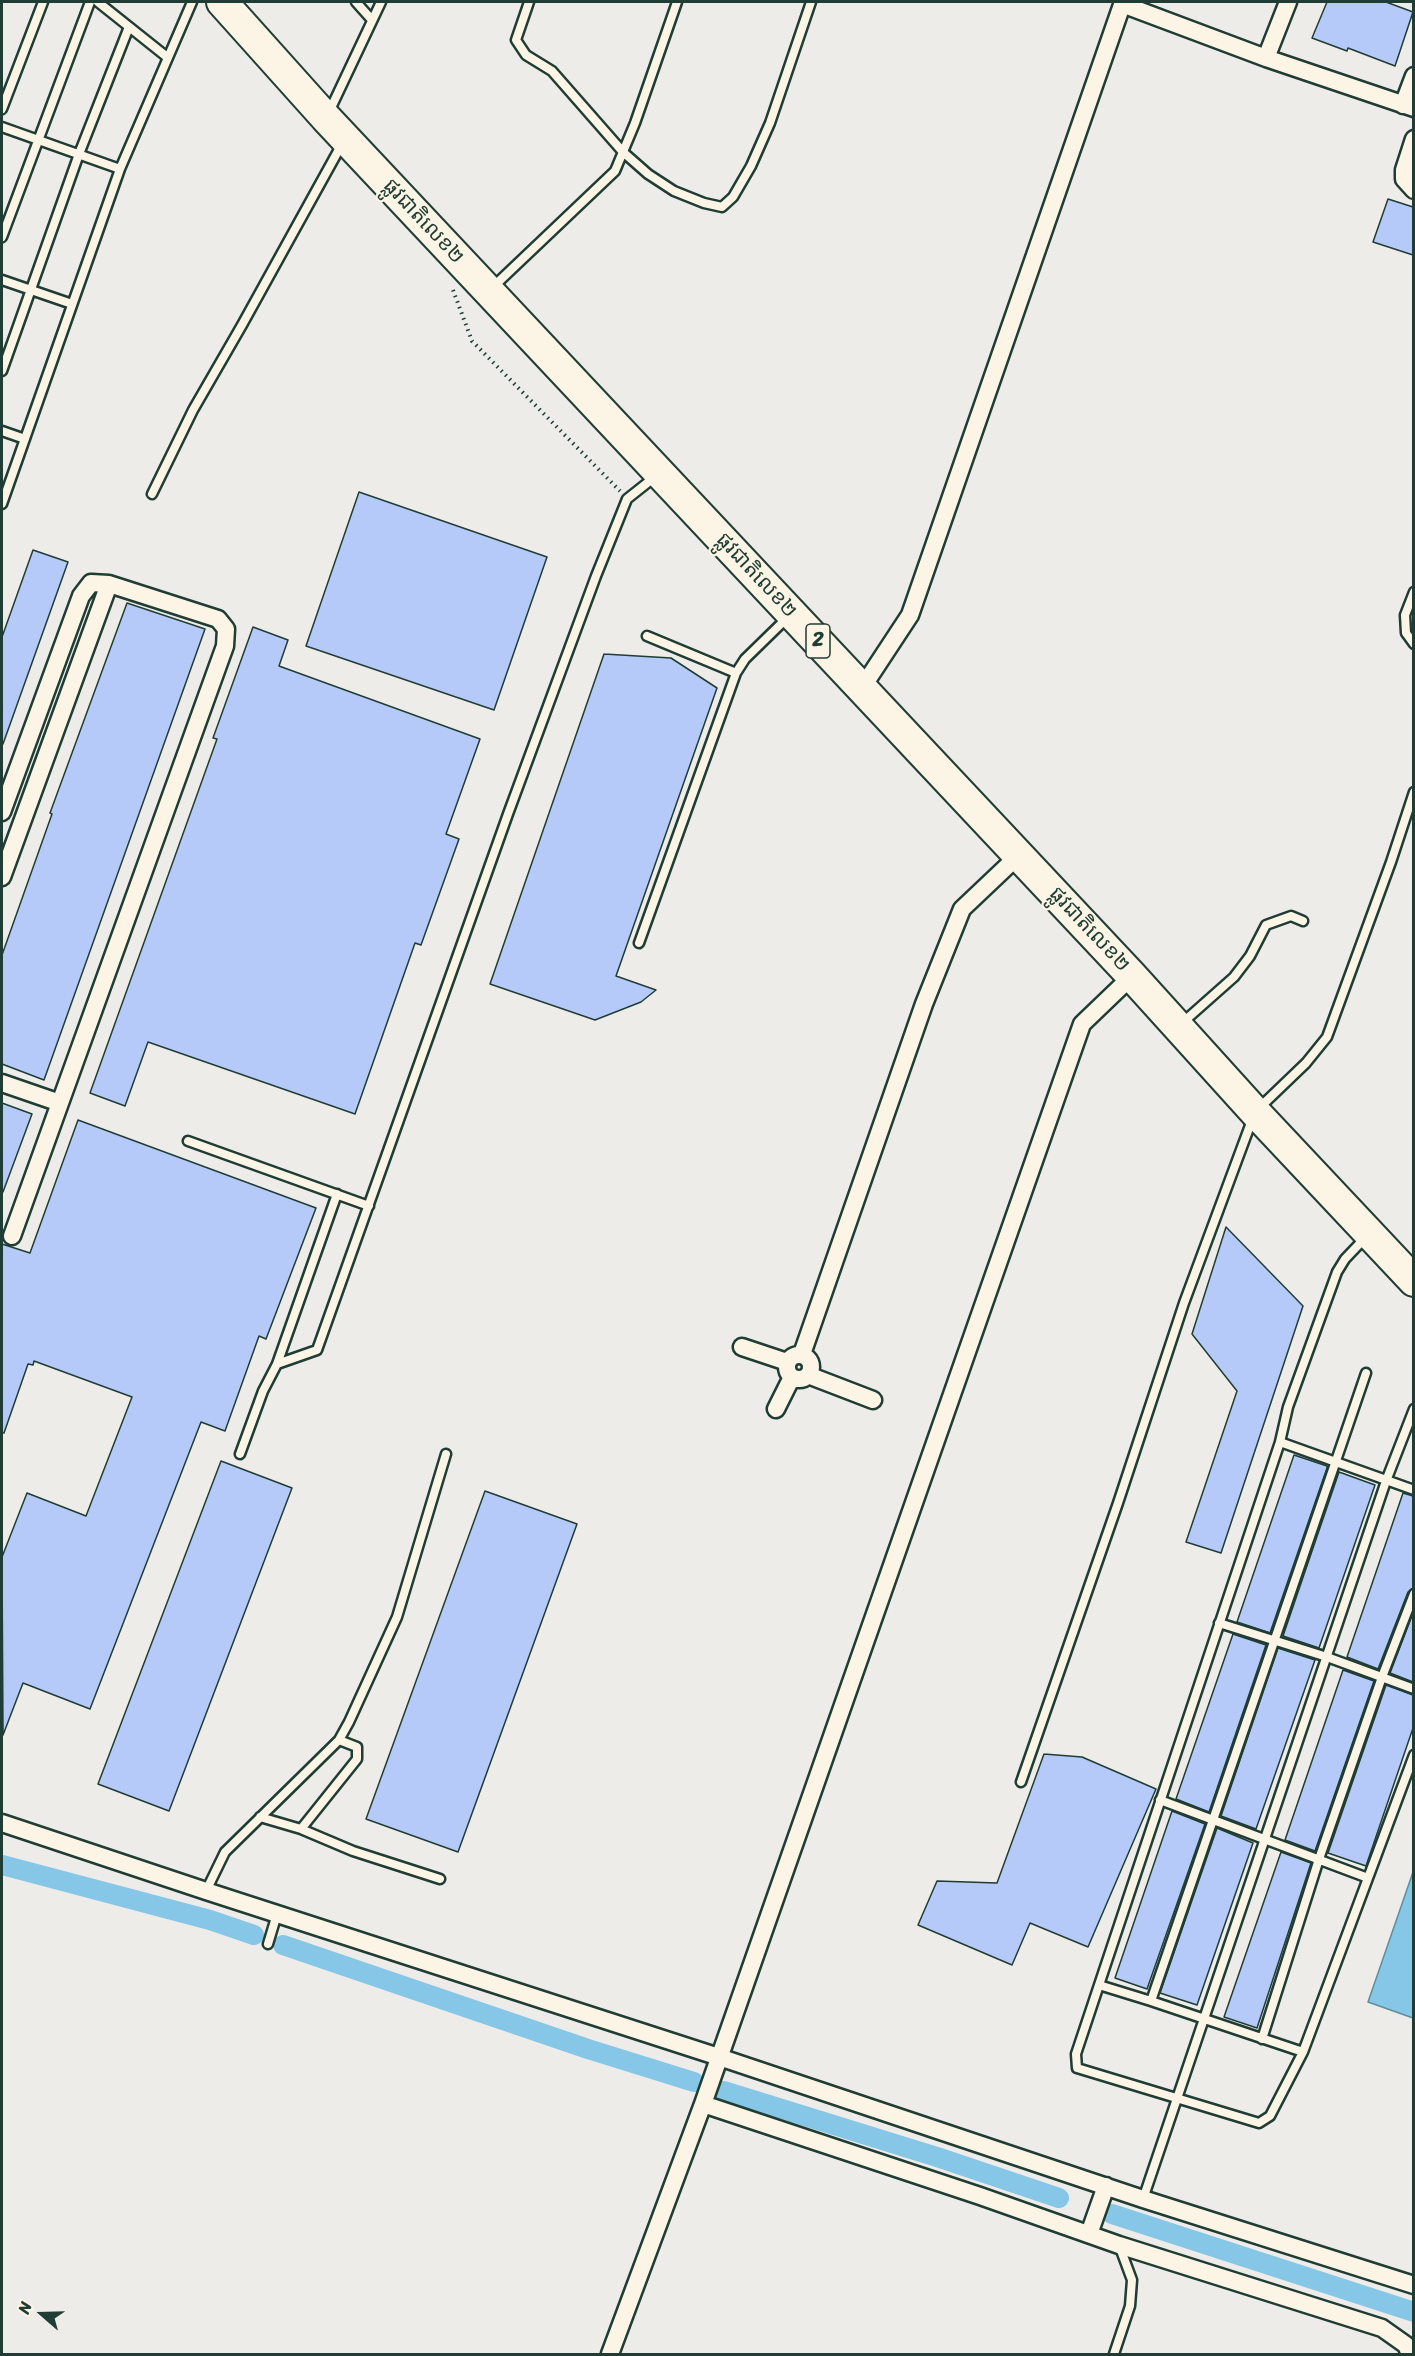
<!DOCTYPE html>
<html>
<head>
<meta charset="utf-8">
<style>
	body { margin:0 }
	#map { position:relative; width:1415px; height:2356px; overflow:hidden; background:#eeece9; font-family:Sriracha,sans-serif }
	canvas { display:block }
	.frame { position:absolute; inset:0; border:3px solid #1f3d34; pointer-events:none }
	.north { position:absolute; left:12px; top:2284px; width:60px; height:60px; -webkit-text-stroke:4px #fcf5e5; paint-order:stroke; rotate:290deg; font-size:16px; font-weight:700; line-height:24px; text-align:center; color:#1f3d34 }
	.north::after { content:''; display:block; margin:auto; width:21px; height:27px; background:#1f3d34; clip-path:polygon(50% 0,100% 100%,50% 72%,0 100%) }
</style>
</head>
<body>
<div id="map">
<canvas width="1415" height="2356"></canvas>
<div class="frame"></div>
<div class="north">N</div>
</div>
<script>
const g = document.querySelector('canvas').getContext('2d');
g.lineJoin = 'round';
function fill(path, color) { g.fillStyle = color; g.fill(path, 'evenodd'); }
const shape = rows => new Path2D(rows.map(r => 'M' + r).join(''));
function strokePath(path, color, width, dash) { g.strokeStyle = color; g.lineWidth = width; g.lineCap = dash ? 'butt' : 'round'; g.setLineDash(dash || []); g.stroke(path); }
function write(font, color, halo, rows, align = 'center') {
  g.font = font + ' Sriracha,"Noto Sans Khmer",sans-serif'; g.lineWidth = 4.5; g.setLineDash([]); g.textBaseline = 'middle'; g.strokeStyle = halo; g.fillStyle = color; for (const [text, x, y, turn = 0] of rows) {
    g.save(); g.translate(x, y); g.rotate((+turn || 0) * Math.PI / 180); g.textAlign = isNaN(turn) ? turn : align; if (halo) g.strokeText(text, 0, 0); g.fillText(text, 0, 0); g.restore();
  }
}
const water = shape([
	[1413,1872,1413,2018,1368,2002,1413,1872]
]);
const canal = shape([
	[2,1865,210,1920,254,1935],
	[283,1945,588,2049,694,2082],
	[724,2091,937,2157,1059,2198],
	[1112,2214,1414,2312]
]);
const building = shape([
	[1327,2,1386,2,1413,12,1395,66,1348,48,1347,51,1312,38,1327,2],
	[1388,199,1413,207,1413,255,1373,242,1388,199],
	[359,492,547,557,494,710,306,646,359,492],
	[33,550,68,562,3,744,2,744,2,637,33,550],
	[127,603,205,629,44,1080,2,1064,2,955,52,814,50,813,127,603],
	[253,627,288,640,279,666,480,739,446,834,459,839,421,945,415,943,355,1114,148,1042,125,1106,90,1093,217,739,213,738,253,627],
	[604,654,671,658,717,688,616,976,656,990,641,1002,595,1020,490,984,604,654],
	[2,1103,32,1114,3,1192,2,1192,2,1103],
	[78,1120,316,1208,266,1339,259,1336,225,1431,201,1422,90,1709,23,1683,3,1735,2,1557,27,1493,86,1516,132,1397,34,1361,33,1365,28,1364,4,1433,2,1433,2,1244,30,1253,78,1120],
	[1226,1227,1303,1306,1221,1553,1186,1542,1237,1391,1192,1334,1226,1227],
	[1294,1455,1327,1466,1327,1468,1270,1633,1237,1622,1294,1455],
	[221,1461,292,1488,169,1811,98,1784,221,1461],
	[1339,1472,1375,1485,1319,1648,1283,1636,1339,1472],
	[485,1491,577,1524,458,1852,366,1819,485,1491],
	[1403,1493,1413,1496,1413,1588,1408,1592,1378,1669,1347,1657,1403,1493],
	[1413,1613,1413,1682,1390,1673,1413,1613],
	[1233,1634,1266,1645,1209,1812,1176,1799,1233,1634],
	[1278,1648,1315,1660,1256,1829,1221,1816,1278,1648],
	[1343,1670,1374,1681,1315,1851,1285,1840,1343,1670],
	[1386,1685,1413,1695,1413,1728,1366,1866,1328,1853,1386,1685],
	[1044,1754,1082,1757,1156,1789,1088,1947,1030,1923,1012,1965,918,1925,937,1881,997,1883,1044,1754],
	[1172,1811,1205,1824,1147,1989,1115,1978,1172,1811],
	[1217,1828,1253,1843,1197,2005,1160,1993,1217,1828],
	[1281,1852,1311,1863,1257,2028,1224,2017,1281,1852]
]);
const path = shape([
	[453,290,472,341,620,491]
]);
const lane = shape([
	[98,2,167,57],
	[356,2,372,20],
	[529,2,516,40,526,55,552,71,623,152,648,174,674,191,704,203,722,207,733,197,751,166,770,123,811,2],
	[2,109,43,2],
	[329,112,381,2],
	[2,127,120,169],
	[2,237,90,2],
	[2,280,72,304],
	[493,287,615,171,635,123,677,2],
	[2,371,79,154,129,27],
	[2,431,25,439],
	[152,494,193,410,242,325,342,144],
	[2,504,120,169,192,2],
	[1414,592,1405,615,1406,633,1414,644],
	[647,636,736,673],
	[639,943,736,673,745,659,787,618],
	[1181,1024,1234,977,1250,956,1266,925,1291,916,1303,921],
	[188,1141,369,1206],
	[277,1364,337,1194],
	[1280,1442,1288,1407,1337,1272,1345,1259,1365,1238],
	[240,1454,263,1391,277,1364,317,1350,508,814,596,576,627,499,656,476],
	[1414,1490,1280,1442,1076,2054,1077,2068,1259,2123,1270,2116,1303,2052,1414,1755],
	[1219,1623,1327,1657,1414,1689],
	[1021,1782,1118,1503,1184,1303,1255,1112,1306,1063,1327,1037,1391,862,1414,792],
	[1160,1800,1368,1878],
	[260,1817,301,1829,353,1851,440,1879],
	[301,1829,357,1759,357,1747,339,1740],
	[206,1891,225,1852,339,1740,349,1722,397,1617,446,1454],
	[268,1944,277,1914],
	[1099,1985,1151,2001],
	[1262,2039,1319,1859,1382,1677,1414,1594],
	[1303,2052,1151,2001,1366,1373],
	[1143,2199,1386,1481,1414,1409],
	[1114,2354,1130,2306,1132,2280,1119,2245]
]);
const street = shape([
	[1122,4,1266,58,1414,108],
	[1266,58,1288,2],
	[1403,105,1414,76],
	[1414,139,1404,170,1404,179,1414,190],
	[862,688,910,615,1123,2],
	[2,812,81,596,91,583,109,584,218,619,226,629,225,646,12,1236],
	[2,877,109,584],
	[2,1083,60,1103],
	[742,1347,787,1362],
	[802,1354,924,1004,962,909,1019,855],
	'787 1367a12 12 0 1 1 24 0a12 12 0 1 1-24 0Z',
	[808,1375,873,1400],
	[776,1409,792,1377],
	[2,1823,206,1891,719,2057,1143,2199,1414,2285],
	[703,2104,980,2196,1119,2245,1382,2328,1406,2345,1410,2354],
	[1089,2234,1106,2186],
	[610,2354,703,2104,1082,1024,1132,976]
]);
const highway = shape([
	[222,2,326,118,1132,976,1255,1112,1414,1281]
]);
const shields = [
	[818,641,24]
];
const shieldNames = [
	["2",818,641]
];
const streetNames = [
	["ផ្លូវជាតិលេខ២",423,222,47],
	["ផ្លូវជាតិលេខ២",756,576,47],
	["ផ្លូវជាតិលេខ២",1089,930,47]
];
fill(water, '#86c6e6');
strokePath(water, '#5d8f9f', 1.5);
strokePath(canal, '#86c6e6', 20);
fill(building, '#b6caf9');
strokePath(building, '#1f3d34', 1.5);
strokePath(lane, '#1f3d34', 13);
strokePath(street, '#1f3d34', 21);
strokePath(highway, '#1f3d34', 34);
strokePath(path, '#1f3d34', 4, [1.5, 4.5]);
strokePath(lane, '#fcf5e5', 8);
strokePath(street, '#fcf5e5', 16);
strokePath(highway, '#fcf5e5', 30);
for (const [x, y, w] of shields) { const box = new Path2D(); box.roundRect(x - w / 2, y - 17, w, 34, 4.5); g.fillStyle = '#fcf5e5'; g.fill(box); strokePath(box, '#1f3d34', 1.5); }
write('bold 20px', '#1f3d34', null, shieldNames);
write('21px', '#1f3d34', '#fcf5e5', streetNames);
</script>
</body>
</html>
